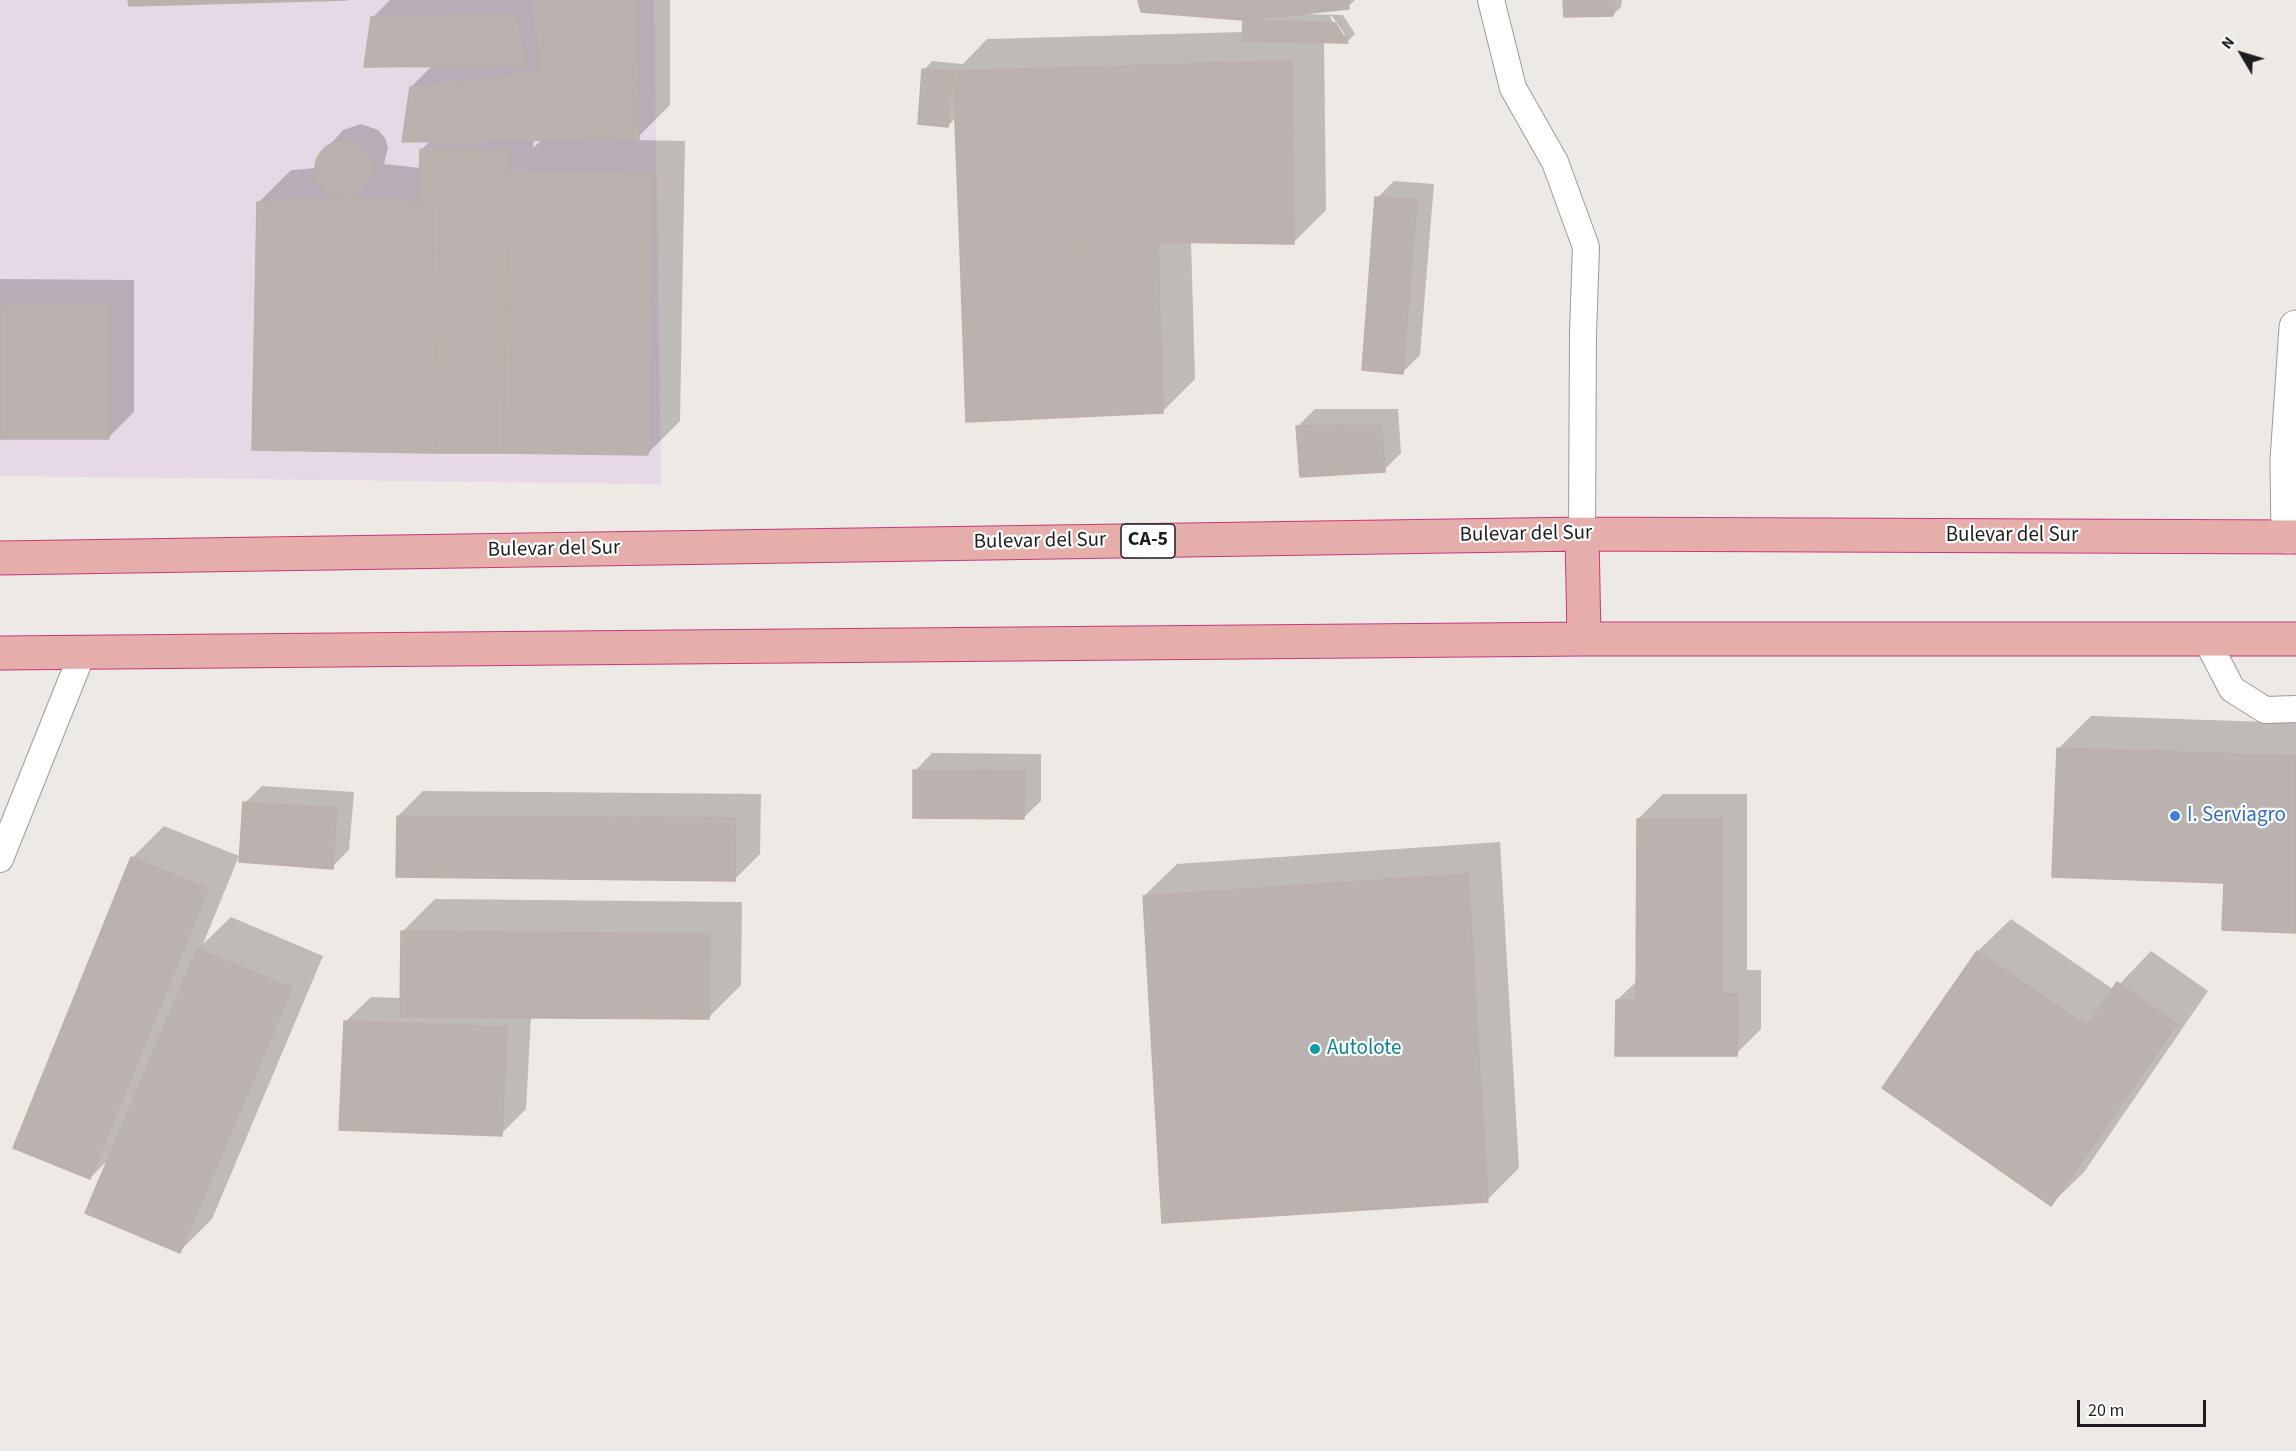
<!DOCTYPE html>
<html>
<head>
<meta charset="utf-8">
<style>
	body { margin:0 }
	#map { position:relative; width:2296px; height:1451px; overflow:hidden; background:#ede9e5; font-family:"Source Sans 3",sans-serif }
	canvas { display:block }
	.north { position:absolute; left:2212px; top:24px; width:60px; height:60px; -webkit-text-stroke:4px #fff; paint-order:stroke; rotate:308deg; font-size:16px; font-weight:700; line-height:24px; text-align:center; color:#1e1e1e }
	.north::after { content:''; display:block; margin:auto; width:21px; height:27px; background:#1e1e1e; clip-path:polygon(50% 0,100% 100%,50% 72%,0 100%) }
	.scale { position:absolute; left:2077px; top:1400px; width:129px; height:27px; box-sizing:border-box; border:3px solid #1e1e1e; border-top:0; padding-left:8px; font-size:18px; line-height:21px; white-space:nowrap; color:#1e1e1e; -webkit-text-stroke:4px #fff; paint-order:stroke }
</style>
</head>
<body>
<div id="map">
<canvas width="2296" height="1451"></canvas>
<div class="north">N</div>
<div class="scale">20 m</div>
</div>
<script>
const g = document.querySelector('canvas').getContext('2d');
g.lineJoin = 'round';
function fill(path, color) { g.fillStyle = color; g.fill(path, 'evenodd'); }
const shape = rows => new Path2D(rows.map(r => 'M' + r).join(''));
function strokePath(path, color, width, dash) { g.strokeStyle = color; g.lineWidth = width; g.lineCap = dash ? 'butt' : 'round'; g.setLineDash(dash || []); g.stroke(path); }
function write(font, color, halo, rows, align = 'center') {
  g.font = font + ' "Source Sans 3",sans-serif'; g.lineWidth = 4.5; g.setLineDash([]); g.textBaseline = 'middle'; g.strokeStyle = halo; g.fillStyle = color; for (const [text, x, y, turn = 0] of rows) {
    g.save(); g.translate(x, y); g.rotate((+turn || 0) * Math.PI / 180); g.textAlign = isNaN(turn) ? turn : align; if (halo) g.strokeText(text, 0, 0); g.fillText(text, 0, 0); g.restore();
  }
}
const industrial = shape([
	[0,0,654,0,661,484,0,476]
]);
const shadow = shape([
	[390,0,670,0,670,105,635,140,685,141,680,421,647,454,254,449,259,202,291,170,317,168,320,156,343,130,361,124,378,130,385,138,388,147,384,164,421,168,421,150,431,140,411,87,433,65,372,18],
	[534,139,543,139,533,148],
	[1140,0,1355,0,1348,7,1305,12,1305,14,1343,15,1355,34,1347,42,1324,41,1326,210,1293,243,1191,241,1195,379,1163,411,956,117,948,126,924,70,932,61,963,64,987,39,1244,32,1244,19],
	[1332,16,1345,35,1341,35,1330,17],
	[1565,0,1622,0,1621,7,1613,15],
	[1394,181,1434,184,1420,355,1403,372,1377,198],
	[0,279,134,280,134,412,108,438,0,438],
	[1315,409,1398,409,1401,453,1384,470,1298,426],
	[2091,716,2296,723,2296,931,2225,882,2059,748],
	[932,753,1041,754,1041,801,1023,818,915,771],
	[262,786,354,792,349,850,332,867,245,803],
	[423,791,761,794,760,854,735,879,398,816],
	[1663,794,1747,794,1747,970,1761,970,1761,1029,1736,1054,1617,1000,1638,980,1638,819],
	[164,826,239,856,203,944,231,917,323,956,212,1219,180,1251,111,1157,90,1178,132,858],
	[1500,842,1519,1168,1487,1200,1144,896,1177,864],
	[435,899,742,902,741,985,708,1018,531,1017,526,1109,501,1134,345,1022,371,997,401,998,402,932],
	[2011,919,2114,990,2151,951,2208,991,2084,1172,2051,1204,1884,1088,1978,951]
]);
const building = shape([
	[128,0,347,0,129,6,128,0],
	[533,0,638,0,639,139,402,142,410,87,540,72,533,0],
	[1138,0,1348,0,1349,9,1243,20,1141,12,1138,0],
	[1563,0,1615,0,1613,16,1564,17,1563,0],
	[517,15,525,66,364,67,371,17,517,15],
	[1243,20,1335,23,1348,43,1242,41,1243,20],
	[1292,61,1294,244,1158,242,960,250,953,71,1292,61],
	[922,69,953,71,948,127,918,124,922,69],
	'315 169a28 28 0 1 1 56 0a28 28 0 1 1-56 0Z',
	[420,149,509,150,503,453,435,453,440,204,419,203,420,149],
	[509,171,653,173,648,455,503,453,509,171],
	[352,196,440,204,435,453,252,450,257,202,352,196],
	[1375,197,1417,200,1403,374,1362,370,1375,197],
	[1158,242,1163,413,966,422,960,250,1158,242],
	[0,304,109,304,109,439,0,439,0,304],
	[1382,425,1385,472,1300,477,1296,426,1382,425],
	[2057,748,2296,756,2296,933,2222,930,2224,883,2052,877,2057,748],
	[913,770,1025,771,1024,819,913,818,913,770],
	[243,802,337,808,333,869,239,862,243,802],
	[397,816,736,818,735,881,396,877,397,816],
	[1637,819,1722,819,1722,994,1737,994,1737,1056,1615,1056,1616,1000,1636,1000,1637,819],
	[131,857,208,889,90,1179,13,1148,131,857],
	[1468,874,1488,1202,1162,1223,1143,896,1468,874],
	[401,931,710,934,709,1019,400,1017,401,931],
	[197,949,292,988,180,1253,85,1213,197,949],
	[1977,951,2087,1026,2117,982,2177,1024,2051,1206,1882,1088,1977,951],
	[344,1021,507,1027,502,1136,339,1130,344,1021]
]);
const service = shape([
	[1491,0,1513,88,1555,162,1586,247,1583,333,1582,534],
	[2206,639,2232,689,2265,710,2296,709],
	[0,859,82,654]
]);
const minor = shape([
	[2288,537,2287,460,2296,327]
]);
const trunk = shape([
	[1582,534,1584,639],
	[0,558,1582,534,2296,537],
	[0,653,1584,639,2296,639]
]);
const markers = [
	[2175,816,6,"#3f7fe0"],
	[1315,1049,6,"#0f9aa8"]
];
const shields = [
	[1148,541,54]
];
const shieldNames = [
	["CA-5",1148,541]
];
const streetNames = [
	["Bulevar del Sur",1526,535,-1],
	["Bulevar del Sur",2012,536],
	["Bulevar del Sur",1040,542,-1],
	["Bulevar del Sur",554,550,-1]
];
const shopNames = [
	["I. Serviagro",2187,816]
];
const cultureNames = [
	["Autolote",1327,1049]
];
fill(industrial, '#e6d8e5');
fill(shadow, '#0003');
fill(building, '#bab2ae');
strokePath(building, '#bdafa9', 1.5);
strokePath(service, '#9b9b9b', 28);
strokePath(minor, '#9b9b9b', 35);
strokePath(trunk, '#c4397b', 35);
strokePath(service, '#fff', 26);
strokePath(minor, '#fff', 33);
strokePath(trunk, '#e6aeaa', 33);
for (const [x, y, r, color] of markers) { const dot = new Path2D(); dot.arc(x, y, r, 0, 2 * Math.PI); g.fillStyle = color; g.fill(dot); strokePath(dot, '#fff', 2); }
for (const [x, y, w] of shields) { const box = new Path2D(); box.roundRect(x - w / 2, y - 17, w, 34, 4.5); g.fillStyle = '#fff'; g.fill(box); strokePath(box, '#1e1e1e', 1.5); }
write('bold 20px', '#1e1e1e', null, shieldNames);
write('21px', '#1e1e1e', '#fff', streetNames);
write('21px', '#366cbe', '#fff', shopNames, 'left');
write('21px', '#0d838f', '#fff', cultureNames, 'left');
</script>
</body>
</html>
